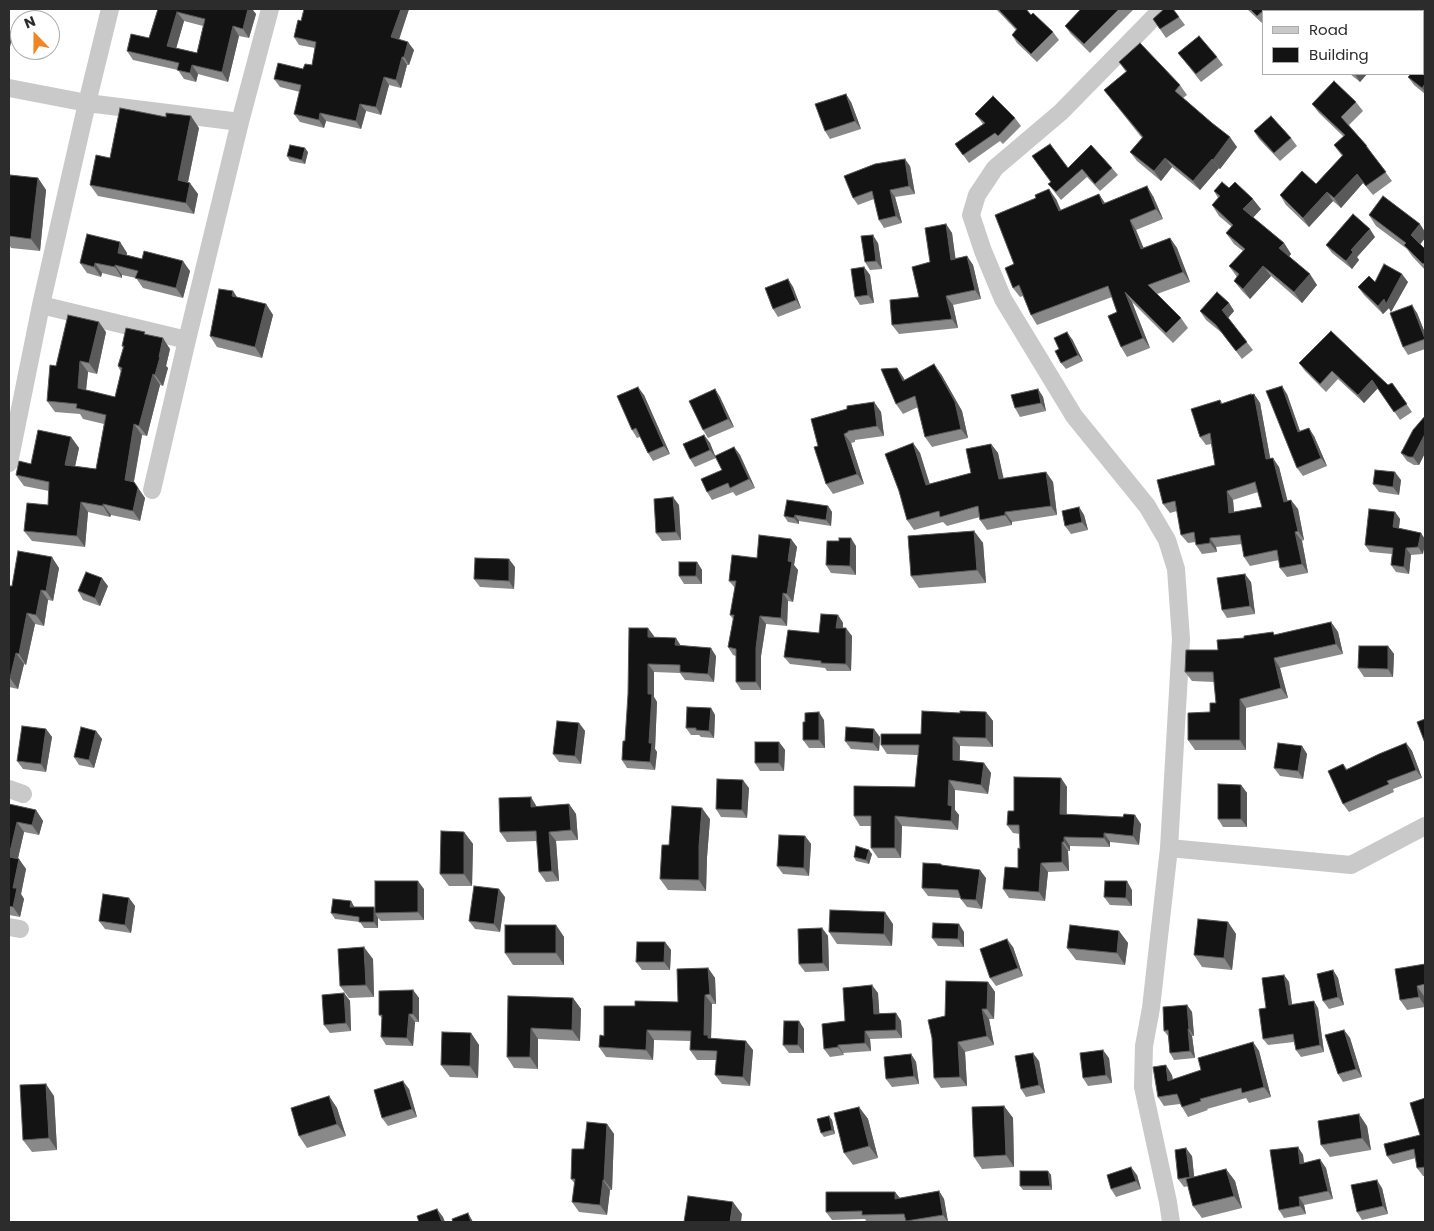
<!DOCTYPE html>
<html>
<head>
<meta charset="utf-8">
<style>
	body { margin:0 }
	#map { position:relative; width:1434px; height:1231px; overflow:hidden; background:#fff; font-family:Poppins,sans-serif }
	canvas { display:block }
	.frame { position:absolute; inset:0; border:10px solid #2c2c2c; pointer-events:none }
	.legend { position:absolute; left:1262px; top:10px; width:162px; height:65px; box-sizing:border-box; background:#fff; border:1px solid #ababab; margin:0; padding:6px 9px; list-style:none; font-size:15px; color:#2c2c2c }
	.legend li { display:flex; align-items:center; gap:10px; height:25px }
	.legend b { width:25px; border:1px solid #ababab }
	.north { position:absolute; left:10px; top:10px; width:50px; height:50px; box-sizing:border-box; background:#fff; border:1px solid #ababab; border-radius:50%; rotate:338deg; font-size:14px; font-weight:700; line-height:20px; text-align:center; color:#2c2c2c }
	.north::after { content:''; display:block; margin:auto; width:18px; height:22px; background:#f08521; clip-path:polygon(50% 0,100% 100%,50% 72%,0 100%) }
</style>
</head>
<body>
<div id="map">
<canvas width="1434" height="1231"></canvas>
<div class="frame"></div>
<ul class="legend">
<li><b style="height:6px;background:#c9c9c9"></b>Road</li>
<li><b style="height:14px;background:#131313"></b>Building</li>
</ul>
<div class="north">N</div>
</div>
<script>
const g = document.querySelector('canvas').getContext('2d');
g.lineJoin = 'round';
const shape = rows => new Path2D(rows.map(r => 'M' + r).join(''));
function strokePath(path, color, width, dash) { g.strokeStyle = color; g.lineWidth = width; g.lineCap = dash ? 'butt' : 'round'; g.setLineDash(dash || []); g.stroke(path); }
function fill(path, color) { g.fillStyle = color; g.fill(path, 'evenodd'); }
const street = shape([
	[1162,9,1061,112,995,168,977,195,971,215,983,251,1003,299,1074,416,1147,506,1167,540,1176,569,1181,639,1169,848,1151,1008,1144,1046,1143,1087,1168,1202,1171,1222],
	[9,88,87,103,240,122],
	[41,305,187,340],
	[9,463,41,305,87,103,110,9],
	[152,490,187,340,240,122,270,9],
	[9,789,23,794],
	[1169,848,1351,865,1425,826],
	[9,927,20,929]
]);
const wall = shape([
	[158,9,252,9,256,14,249,38,239,36,228,82,198,74,196,82,184,79,178,70,133,60,127,51,149,38],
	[184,21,203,26,197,53,176,48],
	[409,9,399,40,414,50,409,65,407,65,401,88,389,85,381,115,366,111,361,129,326,121,324,128,300,122,294,114,300,92,280,87,274,79,303,69,312,65,315,48,299,45,294,37,301,21],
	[996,9,1026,9,1031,15,1053,32,1059,40,1037,62,1017,43,1012,35,1016,30],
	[1081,9,1134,9,1090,53,1071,34,1065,26],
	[1173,9,1185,25,1166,38,1153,19],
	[1247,9,1318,9,1316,11,1263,11,1263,24],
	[1178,53,1217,57,1223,65,1201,82],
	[1119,62,1180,85,1187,95,1183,98,1237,147,1220,169,1219,168,1200,190,1172,167,1161,181,1137,161,1130,152,1142,138,1111,99,1104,90,1126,72],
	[1425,64,1425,94,1414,85,1408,77],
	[1350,74,1367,74,1360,82],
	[851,102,861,129,830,139,825,131],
	[1356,102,1363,111,1349,125,1367,146,1373,155,1392,181,1373,195,1363,183,1341,208,1333,201,1309,227,1286,205,1280,195,1316,184,1342,156,1334,145,1344,137,1319,113,1312,104],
	[975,114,1015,118,1021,126,1003,144,1000,141,969,163,955,144,983,124],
	[199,128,188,182,198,194,194,214,98,196,90,185,110,158],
	[1254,131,1291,138,1297,146,1280,161,1259,139],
	[308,152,305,164,290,161,287,156],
	[910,166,915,194,895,197,902,223,884,228,879,220,874,199,858,205,853,198],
	[1068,168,1112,168,1118,175,1100,191,1087,177,1061,200,1048,184],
	[38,178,46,190,40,251,11,248,9,244,9,183],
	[1229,188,1261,209,1253,217,1284,243,1291,254,1289,256,1317,285,1302,303,1271,276,1250,299,1242,291,1234,281,1237,277,1229,266,1243,251,1234,244,1226,233,1232,227,1219,216,1212,205,1218,198,1214,191],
	[1153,196,1163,219,1136,230,1143,248,1170,238,1177,248,1190,282,1157,294,1181,318,1188,328,1173,343,1132,302,1150,348,1127,357,1121,347,1117,312,1112,297,1037,325,1031,315,1023,296,1020,297,1013,288,1056,199,1061,210],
	[1369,215,1425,238,1420,244,1425,249,1425,270,1412,256,1407,249,1376,226],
	[946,224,952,233,955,258,967,256,973,265,981,299,953,305,958,328,899,334,892,325,919,297,930,262],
	[1375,237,1357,257,1359,260,1352,269,1332,253,1326,245],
	[120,242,127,253,127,255,190,271,183,298,143,288,136,278,122,275,122,278,102,273,101,277,87,273,80,263],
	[878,243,882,269,870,270,865,262],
	[864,267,870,275,874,303,860,305,855,297],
	[788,279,793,287,801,308,778,317,773,309],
	[1375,282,1408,282,1391,312,1389,308,1383,314,1364,295,1358,287],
	[233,291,237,297,266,304,273,315,262,358,217,347,210,336],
	[1229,303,1234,311,1228,318,1253,350,1242,359,1222,333,1206,320,1200,311],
	[1417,313,1425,333,1425,349,1408,355,1403,347],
	[106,332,97,374,88,372,86,390,115,397,121,372,118,366,123,348,122,346,147,335,170,349,166,366,168,368,163,386,160,385,147,436,142,435,134,482,145,498,140,521,111,515,110,517,88,512,85,547,32,541,24,531,48,505,49,491,24,486,16,475,31,464,71,437,79,448,75,466,96,469,104,424,83,419,80,414,55,412,47,401,56,366],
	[1072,339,1083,361,1066,369,1061,363,1059,349],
	[1299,363,1388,385,1392,383,1412,412,1400,420,1378,388,1364,403,1338,379,1326,392,1305,371],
	[897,368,905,380,941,374,962,411,968,438,932,447,925,437,918,407,903,414,896,404],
	[715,389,720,397,734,427,708,438,703,430],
	[1038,389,1043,397,1046,411,1020,417,1015,408],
	[1251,394,1252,395,1254,394,1260,403,1270,458,1279,467,1287,501,1298,509,1304,540,1302,541,1308,573,1287,577,1280,568,1279,560,1250,566,1244,557,1242,544,1216,547,1217,552,1202,554,1196,545,1196,542,1188,543,1181,535,1177,511,1170,513,1163,504,1215,465,1211,444,1206,445,1200,437,1220,400,1223,404],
	[1258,492,1262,507,1234,512,1233,500],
	[1287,394,1300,431,1314,436,1327,466,1303,476,1297,468],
	[644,395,670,454,653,461,648,453,640,437,637,438,632,430],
	[874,402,881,412,884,436,855,440,855,442,851,443,864,484,833,494,826,484,818,446],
	[1425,416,1425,453,1419,465,1414,465,1407,461,1401,453],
	[704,435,710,443,716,458,695,467,690,459],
	[913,443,920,453,929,484,971,473,991,444,998,453,1003,479,1046,472,1053,482,1057,515,1012,522,1012,525,987,530,980,520,980,517,947,526,943,522,914,530,907,520],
	[734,447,740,455,755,488,736,496,733,492,712,500,707,492,722,470],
	[1401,480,1399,495,1379,492,1373,484],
	[679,505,681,540,662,541,656,533],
	[828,506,832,512,831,526,799,521,799,524,788,522,784,516],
	[1079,507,1084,515,1088,530,1071,534,1065,526],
	[1395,512,1400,519,1399,528,1421,533,1423,554,1411,555,1409,574,1396,572,1391,565,1392,554,1370,552,1365,545],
	[974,531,983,543,986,583,919,588,911,576],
	[791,539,797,547,794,565,798,570,793,602,788,601,787,626,766,624,761,656,761,690,741,690,736,682,736,656,733,655,728,647,733,619,730,615,735,588,729,581,757,558],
	[839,541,856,546,856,575,831,573,826,565],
	[697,562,702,570,702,584,684,584,679,576],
	[515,567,514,589,480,587,474,579],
	[59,568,53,601,48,600,44,626,35,624,26,665,24,664,18,689,9,687,9,586,12,586],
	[1251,582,1255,614,1227,618,1222,610],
	[108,586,100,606,83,600,78,591],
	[838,615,843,623,843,628,852,636,851,671,827,671,825,668,790,664,784,657,819,633],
	[1331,622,1338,632,1343,654,1280,668,1288,698,1246,708,1246,750,1195,750,1188,740,1210,712,1216,703,1214,682,1192,681,1185,672,1218,650,1244,638,1275,635],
	[654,636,654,637,716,656,714,682,685,680,680,673,654,672,654,697,657,702,655,749,657,752,655,770,627,768,622,760,625,741],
	[1388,646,1394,654,1393,677,1364,677,1358,668],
	[711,708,715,715,714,738,701,737,699,735,691,735,686,728],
	[986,712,993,721,993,747,960,746,960,760,984,763,991,773,988,794,955,790,955,810,959,815,958,830,902,826,901,858,878,858,871,848,871,826,860,826,854,816,915,787,918,755,887,754,881,745,921,734,960,713],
	[824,720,825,748,809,748,803,740,805,722],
	[579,723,585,731,581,764,559,762,553,754],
	[46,729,52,737,46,772,23,769,17,761],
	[96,731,102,739,94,768,79,765,74,757],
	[880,737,879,751,851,749,845,741],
	[779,742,785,750,784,771,760,771,755,763],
	[1406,743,1412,751,1422,778,1393,789,1394,792,1349,812,1343,804,1343,764,1347,769],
	[1302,746,1307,754,1303,779,1280,776,1274,768],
	[1061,778,1067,787,1067,815,1141,824,1139,845,1110,842,1110,847,1070,846,1070,851,1068,851,1069,871,1048,872,1045,901,1009,898,1003,889,1018,868,1020,849,1020,834,1013,833,1007,825,1014,811],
	[1241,785,1247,793,1247,827,1223,827,1218,819],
	[749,788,747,818,721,817,716,809],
	[9,804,36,810,43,821,39,835,24,832,18,858,26,869,21,894,24,899,20,917,9,915],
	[569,804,576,814,578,840,556,841,559,881,546,882,539,872,537,841,507,842,500,832,537,807],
	[710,819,707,857,706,891,668,890,660,879,669,845],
	[464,832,473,844,472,886,449,886,440,874],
	[805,836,811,844,809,876,783,874,777,866],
	[872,854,869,864,856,861,854,857],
	[941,864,942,865,986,878,982,909,967,907,960,898,928,896,922,888],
	[424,889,424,920,381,921,378,918,378,928,364,928,360,922,335,919,331,913,351,901,354,907,375,908],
	[1132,890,1132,906,1110,905,1104,897],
	[505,897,500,932,475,929,469,921],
	[129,898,135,906,131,933,105,929,99,921],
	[1228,922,1236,934,1232,970,1202,967,1194,955],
	[893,924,892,946,837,944,829,932],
	[556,925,564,937,564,965,513,965,505,953],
	[822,928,828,936,829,971,805,972,799,964],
	[1119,931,1128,943,1125,965,1076,960,1067,948],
	[964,932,964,947,938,946,932,938],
	[665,942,671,950,670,970,642,970,636,962],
	[1013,947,1023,976,996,986,990,978],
	[373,959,374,997,349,998,340,986],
	[1425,964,1425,995,1424,996,1425,1007,1407,1010,1400,1000],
	[708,968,715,978,716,1004,712,1004,711,1038,753,1050,750,1086,722,1084,715,1075,716,1060,697,1060,690,1050,690,1041,654,1040,653,1060,606,1057,599,1047,604,1036,635,1006,678,1002],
	[1333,970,1338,978,1344,1005,1329,1009,1323,1001],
	[1284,975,1289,982,1292,1004,1318,1008,1324,1052,1301,1057,1296,1050,1294,1042,1268,1045,1263,1039,1266,1008],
	[988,982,995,992,994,1019,989,1019,994,1045,965,1052,967,1086,941,1088,934,1078,945,1016],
	[413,990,419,998,419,1022,415,1022,413,1046,386,1045,381,1037,382,1018,379,1015],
	[344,993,350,1001,351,1031,330,1033,324,1025],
	[878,993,879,1013,896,1013,901,1021,902,1038,870,1039,871,1051,843,1053,844,1055,830,1057,824,1049,845,1021],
	[508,996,573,998,581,1009,580,1041,538,1039,538,1069,514,1068,507,1057],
	[1187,1005,1192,1012,1194,1036,1192,1036,1195,1058,1174,1060,1170,1053,1168,1036,1164,1031],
	[799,1021,804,1029,804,1053,789,1053,783,1045],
	[1344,1030,1350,1038,1362,1077,1343,1082,1338,1074],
	[471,1033,479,1045,478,1078,450,1077,441,1065],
	[1253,1042,1259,1051,1271,1097,1249,1103,1246,1098,1207,1109,1208,1110,1188,1117,1182,1107,1180,1104,1164,1106,1158,1097,1172,1075,1173,1080,1201,1070],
	[911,1054,916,1062,919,1084,892,1087,886,1079],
	[1109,1058,1112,1083,1088,1086,1083,1078],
	[1039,1061,1045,1093,1026,1097,1021,1089],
	[409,1089,417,1117,388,1126,382,1118],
	[54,1096,57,1150,32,1152,23,1140],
	[329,1096,337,1108,346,1136,307,1148,299,1136],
	[1425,1098,1425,1176,1423,1176,1417,1168,1416,1158,1393,1164,1387,1156,1420,1135],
	[1004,1106,1013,1118,1014,1167,982,1169,974,1157],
	[859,1107,868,1119,878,1158,853,1165,844,1153],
	[829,1116,832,1120,835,1134,824,1137,821,1133],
	[607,1124,614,1134,612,1190,610,1190,607,1215,579,1212,572,1202,575,1184,571,1179,584,1149],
	[1367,1126,1371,1150,1330,1157,1321,1145],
	[1298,1147,1303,1155,1304,1163,1326,1168,1333,1199,1304,1205,1306,1214,1284,1218,1279,1210],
	[1192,1156,1194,1177,1226,1169,1235,1181,1242,1208,1202,1218,1193,1206,1188,1186,1184,1187,1178,1179],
	[1048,1171,1051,1175,1052,1190,1023,1190,1020,1186],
	[1137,1175,1141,1189,1116,1197,1111,1189],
	[1382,1188,1388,1214,1362,1220,1357,1212],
	[939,1191,944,1199,948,1222,867,1222,865,1219,832,1220,826,1212,895,1192,900,1198]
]);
const shadedWall = shape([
	[248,9,252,9,256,14,249,38,243,29],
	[401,9,409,9,397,45,391,37],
	[1306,9,1318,9,1316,11,1304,11],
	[177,12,184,21,174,56,167,46],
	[233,26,239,36,228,82,222,72],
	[9,29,13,35,9,51],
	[408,42,414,50,409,65,404,57],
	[402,57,407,65,401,88,396,80],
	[192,65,198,74,196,82,190,73],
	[1355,74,1367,74,1360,82],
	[384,77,389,85,381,115,376,107],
	[1425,84,1425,92,1422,88],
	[846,94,851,102,861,129,855,121],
	[360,104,366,111,361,129,356,121],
	[320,113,326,121,324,128,319,120],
	[191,116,199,128,186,192,178,180],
	[1230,137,1237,147,1220,169,1213,160],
	[305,148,308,152,305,164,302,160],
	[1165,158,1172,167,1161,181,1154,171],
	[905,159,910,166,915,194,909,186],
	[1212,159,1219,168,1200,190,1193,181],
	[1357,174,1363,183,1341,208,1334,198],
	[38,178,46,190,40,251,31,239],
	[190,183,198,194,194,214,186,203],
	[1147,186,1153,196,1163,219,1156,209],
	[1049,189,1056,199,1065,220,1059,211],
	[890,190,895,197,902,223,896,216],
	[1327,192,1333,201,1309,227,1303,218],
	[1099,194,1105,203,1103,204],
	[1253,199,1261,209,1251,220,1243,209],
	[1130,220,1136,230,1148,258,1141,249],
	[946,224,952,233,957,269,951,260],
	[1420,224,1425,232,1425,238,1419,246,1411,235],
	[1370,229,1375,237,1357,257,1359,260,1352,269,1346,261,1351,250],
	[873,235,878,243,882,269,876,261],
	[1170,238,1177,248,1190,282,1183,272],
	[120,242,127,253,125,263,118,253],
	[1284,243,1291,254,1287,259,1279,248],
	[967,256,973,265,981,299,975,290],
	[183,261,190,271,183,298,176,288],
	[95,263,102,273,101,277,94,267],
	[115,265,122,275,122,278,115,267],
	[1263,266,1271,276,1250,299,1243,289],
	[864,267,870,275,874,303,868,295],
	[1310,274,1317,285,1302,303,1294,292],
	[1402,274,1408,282,1391,312,1389,308,1383,314,1378,306],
	[788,279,793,287,801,308,796,300],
	[233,291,240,302,232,296],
	[1125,292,1132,302,1150,348,1143,338],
	[946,296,953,305,958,328,952,319],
	[1229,303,1234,311,1228,318,1222,310],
	[266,304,273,315,262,358,255,347],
	[1412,305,1417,313,1425,333,1425,339],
	[99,322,106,332,97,374,89,363],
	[1067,332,1072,339,1083,361,1078,355],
	[163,338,170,349,166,366,168,368,163,386,155,375],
	[80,361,88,372,85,399,78,388],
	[934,364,941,374,962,411,968,438,961,429],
	[897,368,903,377,909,391,903,381],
	[153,374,160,385,147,436,139,426],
	[1372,380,1378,388,1364,403,1358,395],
	[1282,386,1287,394,1303,440,1298,432],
	[638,387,644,395,670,454,664,446],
	[715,389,720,397,734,427,728,419],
	[1038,389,1043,397,1046,411,1041,403],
	[1251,394,1255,400,1254,394,1260,403,1272,468,1266,459],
	[874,402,881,412,884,436,877,426],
	[134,424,142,435,132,491,125,480],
	[1309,428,1314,436,1327,466,1321,458],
	[844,434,851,443,864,484,857,474],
	[1425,434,1425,453,1419,465,1413,457],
	[704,435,710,443,716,458,710,450],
	[71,437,79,448,73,476,65,465],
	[913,443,920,453,933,494,926,485],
	[991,444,998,453,1006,489,999,479],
	[734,447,740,455,755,488,749,479],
	[1273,458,1279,467,1290,510,1284,502],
	[1046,472,1053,482,1057,515,1051,506],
	[1395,472,1401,480,1399,495,1393,487],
	[138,488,145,498,140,521,133,511],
	[1227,491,1233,500,1235,522,1229,513],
	[673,497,679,505,681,540,676,532],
	[1291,500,1298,509,1304,540,1298,531],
	[81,502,88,512,85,547,77,536],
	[103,504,111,515,110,517,103,506],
	[828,506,832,512,831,526,826,520],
	[1079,507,1084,515,1088,530,1082,522],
	[1005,512,1012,522,1012,525,1005,515],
	[1395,512,1400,519,1398,534,1393,527],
	[795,515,799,521,799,524,794,518],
	[974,531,983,543,986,583,977,570],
	[1295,532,1302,541,1308,573,1302,564],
	[1421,533,1425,539,1425,544,1423,554,1418,547],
	[851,538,856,546,856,575,850,566],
	[1210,538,1216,547,1217,552,1210,543],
	[791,539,797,547,794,565,798,570,793,602,787,594,788,561],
	[1406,548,1411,555,1409,574,1404,567],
	[52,557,59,568,53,601,46,591],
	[509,559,515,567,514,589,509,581],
	[697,562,702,570,702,584,696,576],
	[1245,574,1251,582,1255,614,1250,606],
	[102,578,108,586,100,606,95,598],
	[41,590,48,600,44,626,36,615],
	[783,593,788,601,787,626,781,618],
	[27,613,35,624,26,665,19,654],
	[838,615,843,623,842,636,836,628],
	[760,616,766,624,761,656,761,690,756,682,756,648],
	[1331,622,1338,632,1343,654,1336,644],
	[648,628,654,636,654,645,648,637],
	[846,628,852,636,851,671,846,664],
	[676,638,681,646,675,645],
	[1388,646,1394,654,1393,677,1388,669],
	[711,648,716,656,714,682,708,674],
	[16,653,24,664,18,689,10,678],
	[1274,658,1280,668,1288,698,1281,688],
	[648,664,654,672,654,697,657,702,655,749,657,752,655,770,650,762,648,694],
	[1240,699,1246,708,1246,750,1240,740],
	[711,708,715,715,714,738,709,731],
	[819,712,824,720,825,748,819,740],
	[986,712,993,721,993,747,986,738],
	[579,723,585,731,581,764,575,756],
	[46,729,52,737,46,772,41,764],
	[874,729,880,737,879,751,873,743],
	[96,731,102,739,94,768,89,760],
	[953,737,960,746,959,769,953,760],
	[779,742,785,750,784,771,779,763],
	[1406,743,1412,751,1422,778,1416,770],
	[1302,746,1307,754,1303,779,1298,771],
	[984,763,991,773,988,794,981,785],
	[1061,778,1067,787,1066,823,1060,814],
	[743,780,749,788,747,818,742,810],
	[949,780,955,790,955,810,959,815,958,830,951,821,948,805],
	[1241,785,1247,793,1247,827,1241,819],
	[531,797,537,807,531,807],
	[569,804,576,814,578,840,571,830],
	[702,808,710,819,707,857,706,891,699,880,699,846],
	[36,810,43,821,39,835,32,825],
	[1135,815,1141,824,1139,845,1133,836],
	[895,816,902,826,901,858,895,848],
	[17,822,24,832,16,867,9,857],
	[464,832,473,844,472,886,464,874],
	[549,832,556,841,559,881,552,871],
	[1104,833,1110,842,1110,847,1104,838],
	[805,836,811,844,809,876,804,868],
	[1064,837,1070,846,1070,851,1064,842],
	[1062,842,1068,851,1069,871,1062,862],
	[869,850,872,854,869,864,866,860],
	[19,859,26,869,21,894,24,899,20,917,13,907,13,888],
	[1041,863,1048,872,1045,901,1039,892],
	[980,870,986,878,982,909,976,900],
	[418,881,424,889,424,920,418,912],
	[1127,881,1132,890,1132,906,1126,898],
	[499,889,505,897,500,932,494,924],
	[129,898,135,906,131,933,125,925],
	[351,901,355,908,350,907],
	[374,907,378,913,375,913,378,918,378,928,374,922],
	[885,912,893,924,892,946,884,934],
	[1228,922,1236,934,1232,970,1224,958],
	[959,924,964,932,964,947,958,939],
	[556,925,564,937,564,965,556,953],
	[822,928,828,936,829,971,823,963],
	[1119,931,1128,943,1125,965,1117,953],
	[1007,939,1013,947,1023,976,1018,968],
	[665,942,671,950,670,970,664,962],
	[364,947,373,959,374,997,366,985],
	[708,968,715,978,716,1004,710,994],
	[1333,970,1338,978,1344,1005,1338,997],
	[1284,975,1289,982,1293,1012,1289,1005],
	[988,982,995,992,994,1019,987,1009],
	[872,985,878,993,880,1022,874,1014],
	[1417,986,1424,996,1425,1006,1419,997],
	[413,990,419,998,419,1022,413,1014],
	[344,993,350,1001,351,1031,346,1023],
	[705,995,712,1004,711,1039,704,1035],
	[573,998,581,1009,580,1041,572,1030],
	[1314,1001,1318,1008,1324,1052,1320,1045],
	[1187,1005,1192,1012,1194,1036,1189,1029],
	[982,1009,989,1019,994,1045,987,1036],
	[896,1013,901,1021,902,1038,896,1030],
	[409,1014,415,1022,413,1046,407,1038],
	[799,1021,804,1029,804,1053,798,1045],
	[531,1028,538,1039,538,1069,530,1057],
	[1188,1029,1192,1036,1195,1058,1190,1051],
	[647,1030,654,1040,653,1060,646,1050],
	[1344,1030,1350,1038,1362,1077,1356,1069],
	[865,1031,870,1039,871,1051,865,1043],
	[471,1033,479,1045,478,1078,470,1066],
	[746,1041,753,1050,750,1086,743,1077],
	[958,1042,965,1052,967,1086,960,1077],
	[1253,1042,1259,1051,1271,1097,1264,1087],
	[838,1045,843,1053,844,1055,838,1047],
	[1103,1050,1109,1058,1112,1083,1106,1075],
	[1033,1053,1039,1061,1045,1093,1039,1085],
	[911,1054,916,1062,919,1084,914,1076],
	[1166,1065,1172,1075,1174,1091,1168,1081],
	[403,1081,409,1089,417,1117,412,1109],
	[46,1084,54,1096,57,1150,49,1138],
	[329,1096,337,1108,346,1136,337,1124],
	[1004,1106,1013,1118,1014,1167,1006,1155],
	[859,1107,868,1119,878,1158,869,1146],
	[1359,1114,1367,1126,1371,1150,1362,1138],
	[829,1116,832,1120,835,1134,832,1130],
	[607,1124,614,1134,612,1190,604,1180],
	[1298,1147,1303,1155,1305,1172,1300,1164],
	[1186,1148,1192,1156,1195,1185,1190,1177],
	[1320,1159,1326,1168,1333,1199,1328,1191],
	[1131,1167,1137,1175,1141,1189,1136,1181],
	[1226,1169,1235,1181,1242,1208,1234,1196],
	[1048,1171,1051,1175,1052,1190,1050,1186],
	[603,1180,610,1190,607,1215,600,1205],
	[1377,1180,1382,1188,1388,1214,1383,1206],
	[939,1191,944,1199,948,1222,943,1215],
	[895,1192,901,1200,895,1199],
	[1299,1197,1304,1205,1306,1214,1300,1206],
	[733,1202,742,1214,741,1222,730,1222],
	[437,1209,443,1217,445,1222,442,1222],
	[468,1213,472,1220,473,1222,471,1222]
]);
const building = shape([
	[158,9,248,9,243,29,233,26,222,72,192,65,190,73,177,70,179,63,127,51,131,34,149,38,158,9],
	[177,12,205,19,197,53,167,46,177,12],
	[304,9,401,9,391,37,408,42,404,57,402,57,396,80,384,77,376,107,360,104,356,121,320,113,319,120,294,114,301,85,274,79,278,63,303,69,305,64,312,65,316,42,294,37,298,20,301,21,304,9],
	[998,9,1026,9,1031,15,1033,13,1053,32,1031,54,1012,35,1017,29,998,9],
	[1081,9,1119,9,1084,44,1065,26,1081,9],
	[1164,9,1173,9,1179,17,1160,29,1153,19,1164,9],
	[1250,9,1265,9,1257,16,1250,9],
	[1277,9,1306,9,1304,11,1279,11,1277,9],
	[1199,36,1217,57,1196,74,1178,53,1199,36],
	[1140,43,1180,85,1175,91,1212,123,1230,137,1213,160,1212,159,1193,181,1165,158,1154,171,1130,152,1143,137,1104,90,1127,71,1119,62,1140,43],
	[1423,62,1425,64,1425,84,1422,88,1408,77,1411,74,1423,74,1423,62],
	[1334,81,1356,102,1341,117,1367,146,1366,146,1386,172,1366,186,1357,174,1334,198,1327,192,1303,218,1280,195,1302,171,1316,184,1343,155,1334,145,1345,135,1312,104,1334,81],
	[846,94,855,121,825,131,815,104,846,94],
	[993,96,1015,118,998,136,995,133,963,155,955,144,985,123,975,114,993,96],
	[120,108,166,117,166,113,191,116,178,180,190,183,186,203,90,185,96,155,110,158,120,108],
	[1271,116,1291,138,1274,153,1254,131,1271,116],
	[1050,144,1068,168,1091,145,1112,168,1095,184,1082,169,1056,192,1048,184,1051,182,1032,156,1050,144],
	[290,145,305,148,302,160,287,156,290,145],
	[905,159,909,186,890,190,896,216,879,220,872,191,853,198,844,176,875,164,905,159],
	[10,175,38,178,31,239,9,236,9,183,10,175],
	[1222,182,1229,188,1235,182,1253,199,1243,209,1284,243,1279,248,1310,274,1294,292,1263,266,1243,289,1234,281,1239,274,1229,266,1245,249,1226,233,1233,225,1212,205,1220,196,1214,191,1222,182],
	[1147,186,1156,209,1130,220,1141,249,1170,238,1183,272,1148,285,1181,318,1166,333,1125,292,1143,338,1121,347,1108,316,1117,312,1108,286,1031,315,1019,285,1013,288,1005,268,1014,264,995,215,1036,198,1035,195,1049,189,1059,211,1099,194,1103,204,1147,186],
	[1383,196,1420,224,1411,235,1425,249,1425,262,1423,264,1404,245,1406,243,1369,215,1383,196],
	[1353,214,1370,229,1351,250,1353,252,1346,261,1326,245,1353,214],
	[946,224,951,260,967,256,975,290,946,296,952,319,892,325,890,300,919,297,912,267,930,262,925,228,946,224],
	[87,234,120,242,118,253,142,259,144,251,183,261,176,288,135,278,138,271,115,265,115,267,95,263,94,267,80,263,87,234],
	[873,235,876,261,865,262,861,236,873,235],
	[1384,264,1402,274,1386,304,1384,299,1378,306,1358,287,1369,276,1375,282,1384,264],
	[864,267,868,295,855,297,851,269,864,267],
	[788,279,796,300,773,309,765,288,788,279],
	[219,289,233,291,232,296,266,304,255,347,210,336,219,289],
	[1217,292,1229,303,1222,310,1247,342,1236,351,1216,325,1200,311,1217,292],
	[1412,305,1425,339,1403,347,1390,313,1412,305],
	[68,315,99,322,89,363,80,361,78,388,115,397,122,368,118,366,124,346,122,346,126,328,145,332,144,334,163,338,159,357,160,357,155,375,153,374,139,426,134,424,125,480,134,482,138,488,133,511,103,504,103,506,81,502,77,536,24,531,27,503,48,505,49,482,16,475,19,461,31,464,38,430,71,437,65,465,96,469,106,415,76,408,77,404,47,401,50,365,56,366,68,315],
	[1331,331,1388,385,1392,383,1407,404,1394,412,1372,380,1358,395,1332,371,1320,384,1299,363,1331,331],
	[1067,332,1078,355,1061,363,1055,351,1059,349,1054,338,1067,332],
	[934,364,955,402,961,429,925,437,915,396,896,404,881,369,897,368,903,381,934,364],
	[1282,386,1298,432,1309,428,1321,458,1297,468,1266,391,1282,386],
	[638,387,664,446,648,453,636,428,632,430,617,396,638,387],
	[715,389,728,419,703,430,689,401,715,389],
	[1038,389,1041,403,1015,408,1011,395,1038,389],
	[1251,394,1251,395,1254,394,1266,459,1273,458,1284,502,1291,500,1298,531,1295,532,1302,564,1280,568,1277,550,1244,557,1240,535,1210,538,1210,543,1196,545,1194,532,1181,535,1175,501,1163,504,1157,480,1215,465,1210,433,1200,437,1191,409,1220,400,1221,404,1251,394],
	[1255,482,1262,507,1229,513,1227,491,1255,482],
	[874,402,877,426,848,431,848,432,844,434,857,474,826,484,814,447,818,446,811,419,847,409,847,406,874,402],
	[1425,416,1425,434,1413,457,1409,457,1401,453,1413,430,1425,416],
	[704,435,710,450,690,459,683,444,704,435],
	[913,443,926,485,971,473,966,449,991,444,999,479,1046,472,1051,506,1005,512,1005,515,980,520,978,506,940,517,939,511,907,520,899,491,885,454,913,443],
	[734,447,749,479,730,488,728,483,707,492,701,479,722,470,715,456,734,447],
	[1375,470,1395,472,1393,487,1373,484,1375,470],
	[673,497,676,532,656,533,654,499,673,497],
	[787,500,828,506,826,520,795,515,794,518,784,516,787,500],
	[1079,507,1082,522,1065,526,1062,511,1079,507],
	[1369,509,1395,512,1393,527,1421,533,1418,547,1406,548,1404,567,1391,565,1393,548,1365,545,1369,509],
	[974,531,977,570,911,576,908,536,974,531],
	[759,535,791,539,788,561,792,562,787,594,783,593,781,618,760,616,756,648,756,682,736,682,736,649,728,647,734,615,730,615,736,581,729,581,732,555,757,558,759,535],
	[839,538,851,538,850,566,826,565,827,541,839,541,839,538],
	[18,551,52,557,46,591,41,590,36,615,27,613,19,654,16,653,10,678,9,678,9,586,12,586,18,551],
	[475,558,509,559,509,581,474,579,475,558],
	[679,562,697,562,696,576,679,576,679,562],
	[86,572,102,578,95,598,78,591,86,572],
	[1245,574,1250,606,1222,610,1217,578,1245,574],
	[821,614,838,615,836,628,846,628,846,664,821,663,821,661,784,657,788,630,819,633,821,614],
	[1331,622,1336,644,1274,658,1281,688,1240,699,1240,740,1188,740,1188,713,1210,712,1210,703,1216,703,1213,672,1185,672,1186,650,1218,650,1217,640,1244,638,1244,636,1273,632,1274,635,1331,622],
	[629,628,648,628,648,637,676,638,675,645,711,648,708,674,680,672,680,665,648,664,648,694,652,694,649,743,652,743,650,762,622,760,623,741,625,741,628,694,629,628],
	[1359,646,1388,646,1388,669,1358,668,1359,646],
	[687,707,711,708,709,731,696,730,696,728,686,728,687,707],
	[922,711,960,713,960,711,986,712,986,738,953,737,953,760,984,763,981,785,949,780,948,805,952,806,951,821,895,816,895,848,871,848,871,816,854,816,854,786,915,787,919,745,881,745,881,734,921,734,922,711],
	[819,712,819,740,803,740,803,722,805,722,805,713,819,712],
	[1425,719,1425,743,1417,722,1425,719],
	[557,721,579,723,575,756,553,754,557,721],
	[22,726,46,729,41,764,17,761,22,726],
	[81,727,96,731,89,760,74,757,81,727],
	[846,727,874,729,873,743,845,741,846,727],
	[755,742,779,742,779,763,755,763,755,742],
	[1278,743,1302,746,1298,771,1274,768,1278,743],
	[1406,743,1416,770,1387,781,1389,784,1343,804,1328,771,1343,764,1346,770,1379,754,1406,743],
	[1014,777,1061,778,1060,814,1123,817,1124,814,1135,815,1133,836,1104,833,1104,838,1064,837,1064,842,1062,842,1062,862,1041,863,1039,892,1003,889,1005,867,1018,868,1018,848,1020,849,1019,825,1007,825,1008,811,1014,811,1014,777],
	[717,779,743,780,742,810,716,809,717,779],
	[1218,784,1241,785,1241,819,1218,819,1218,784],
	[531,797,531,807,569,804,571,830,549,832,552,871,539,872,536,831,500,832,499,798,531,797],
	[9,804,36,810,32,825,17,822,9,856,9,804],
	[672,806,702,808,699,846,699,880,660,879,662,845,669,845,672,806],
	[441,831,464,832,464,874,440,874,441,831],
	[779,835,805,836,804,868,777,866,779,835],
	[856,846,869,850,866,860,854,857,856,846],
	[9,857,19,859,13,888,17,888,13,907,9,906,9,857],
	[923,863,941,864,941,865,980,870,976,900,961,899,958,890,922,888,923,863],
	[375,881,418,881,418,912,375,913,375,881],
	[1105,881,1127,881,1126,898,1104,897,1105,881],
	[474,886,499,889,494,924,469,921,474,886],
	[103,894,129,898,125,925,99,921,103,894],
	[333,899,351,901,350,907,374,907,374,922,359,922,359,917,331,913,333,899],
	[830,910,885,912,884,934,829,932,830,910],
	[1198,919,1228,922,1224,958,1194,955,1198,919],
	[933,923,959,924,958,939,932,938,933,923],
	[505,925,556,925,556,953,505,953,505,925],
	[1070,925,1119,931,1117,953,1067,948,1070,925],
	[822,928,823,963,799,964,798,929,822,928],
	[1007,939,1018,968,990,978,980,949,1007,939],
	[637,942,665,942,664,962,636,962,637,942],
	[364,947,366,985,340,986,338,949,364,947],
	[1425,964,1425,984,1417,986,1419,997,1400,1000,1395,969,1425,964],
	[708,968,710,994,705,995,704,1035,708,1035,708,1038,746,1041,743,1077,715,1075,717,1051,690,1050,691,1031,647,1030,646,1050,599,1047,600,1035,604,1036,604,1006,635,1006,635,1001,678,1002,677,969,708,968],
	[1333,970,1338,997,1323,1001,1317,974,1333,970],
	[1284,975,1289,1005,1314,1001,1320,1045,1296,1050,1293,1034,1263,1039,1259,1009,1266,1008,1262,978,1284,975],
	[946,981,988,982,987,1009,982,1009,987,1036,958,1042,960,1077,934,1078,932,1038,928,1020,945,1016,946,981],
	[872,985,874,1014,896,1013,896,1030,865,1031,865,1043,838,1045,838,1047,824,1049,822,1024,845,1021,843,988,872,985],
	[413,990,413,1014,409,1014,407,1038,381,1037,382,1015,379,1015,379,991,413,990],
	[344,993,346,1023,324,1025,322,995,344,993],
	[508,996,573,998,572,1030,531,1028,530,1057,507,1057,508,996],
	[1187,1005,1189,1029,1188,1029,1190,1051,1170,1053,1168,1030,1164,1031,1163,1007,1187,1005],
	[784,1021,799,1021,798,1045,783,1045,784,1021],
	[1344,1030,1356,1069,1338,1074,1325,1035,1344,1030],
	[442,1032,471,1033,470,1066,441,1065,442,1032],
	[1253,1042,1264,1087,1242,1093,1241,1088,1200,1099,1201,1101,1182,1107,1177,1094,1158,1097,1153,1067,1166,1065,1168,1081,1201,1070,1198,1058,1253,1042],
	[1103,1050,1106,1075,1083,1078,1080,1053,1103,1050],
	[1033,1053,1039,1085,1021,1089,1015,1056,1033,1053],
	[911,1054,914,1076,886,1079,884,1057,911,1054],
	[403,1081,412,1109,382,1118,374,1090,403,1081],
	[46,1084,49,1138,23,1140,20,1085,46,1084],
	[329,1096,337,1124,299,1136,291,1108,329,1096],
	[1425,1098,1425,1167,1417,1168,1414,1149,1387,1156,1384,1144,1420,1135,1410,1103,1425,1098],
	[1004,1106,1006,1155,974,1157,972,1107,1004,1106],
	[859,1107,869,1146,844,1153,834,1113,859,1107],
	[1359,1114,1362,1138,1321,1145,1318,1121,1359,1114],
	[829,1116,832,1130,821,1133,817,1119,829,1116],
	[587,1122,607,1124,604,1180,603,1180,600,1205,572,1202,575,1179,571,1179,572,1149,584,1149,587,1122],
	[1298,1147,1300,1164,1320,1159,1328,1191,1299,1197,1300,1206,1279,1210,1270,1150,1298,1147],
	[1186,1148,1190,1177,1178,1179,1175,1150,1186,1148],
	[1131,1167,1136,1181,1111,1189,1107,1175,1131,1167],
	[1226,1169,1234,1196,1193,1206,1186,1179,1226,1169],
	[1020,1171,1048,1171,1050,1186,1020,1186,1020,1171],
	[1377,1180,1383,1206,1357,1212,1351,1185,1377,1180],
	[939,1191,943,1215,906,1221,904,1214,862,1215,862,1211,826,1212,826,1192,895,1192,895,1199,939,1191],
	[688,1196,733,1202,730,1222,684,1222,688,1196],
	[437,1209,442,1222,419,1222,417,1216,437,1209],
	[468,1213,471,1222,453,1222,452,1219,468,1213]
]);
strokePath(street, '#c9c9c9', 18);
fill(wall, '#898989');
fill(shadedWall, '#5a5a5a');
fill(building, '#131313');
strokePath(building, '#5a5a5a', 1);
</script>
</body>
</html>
